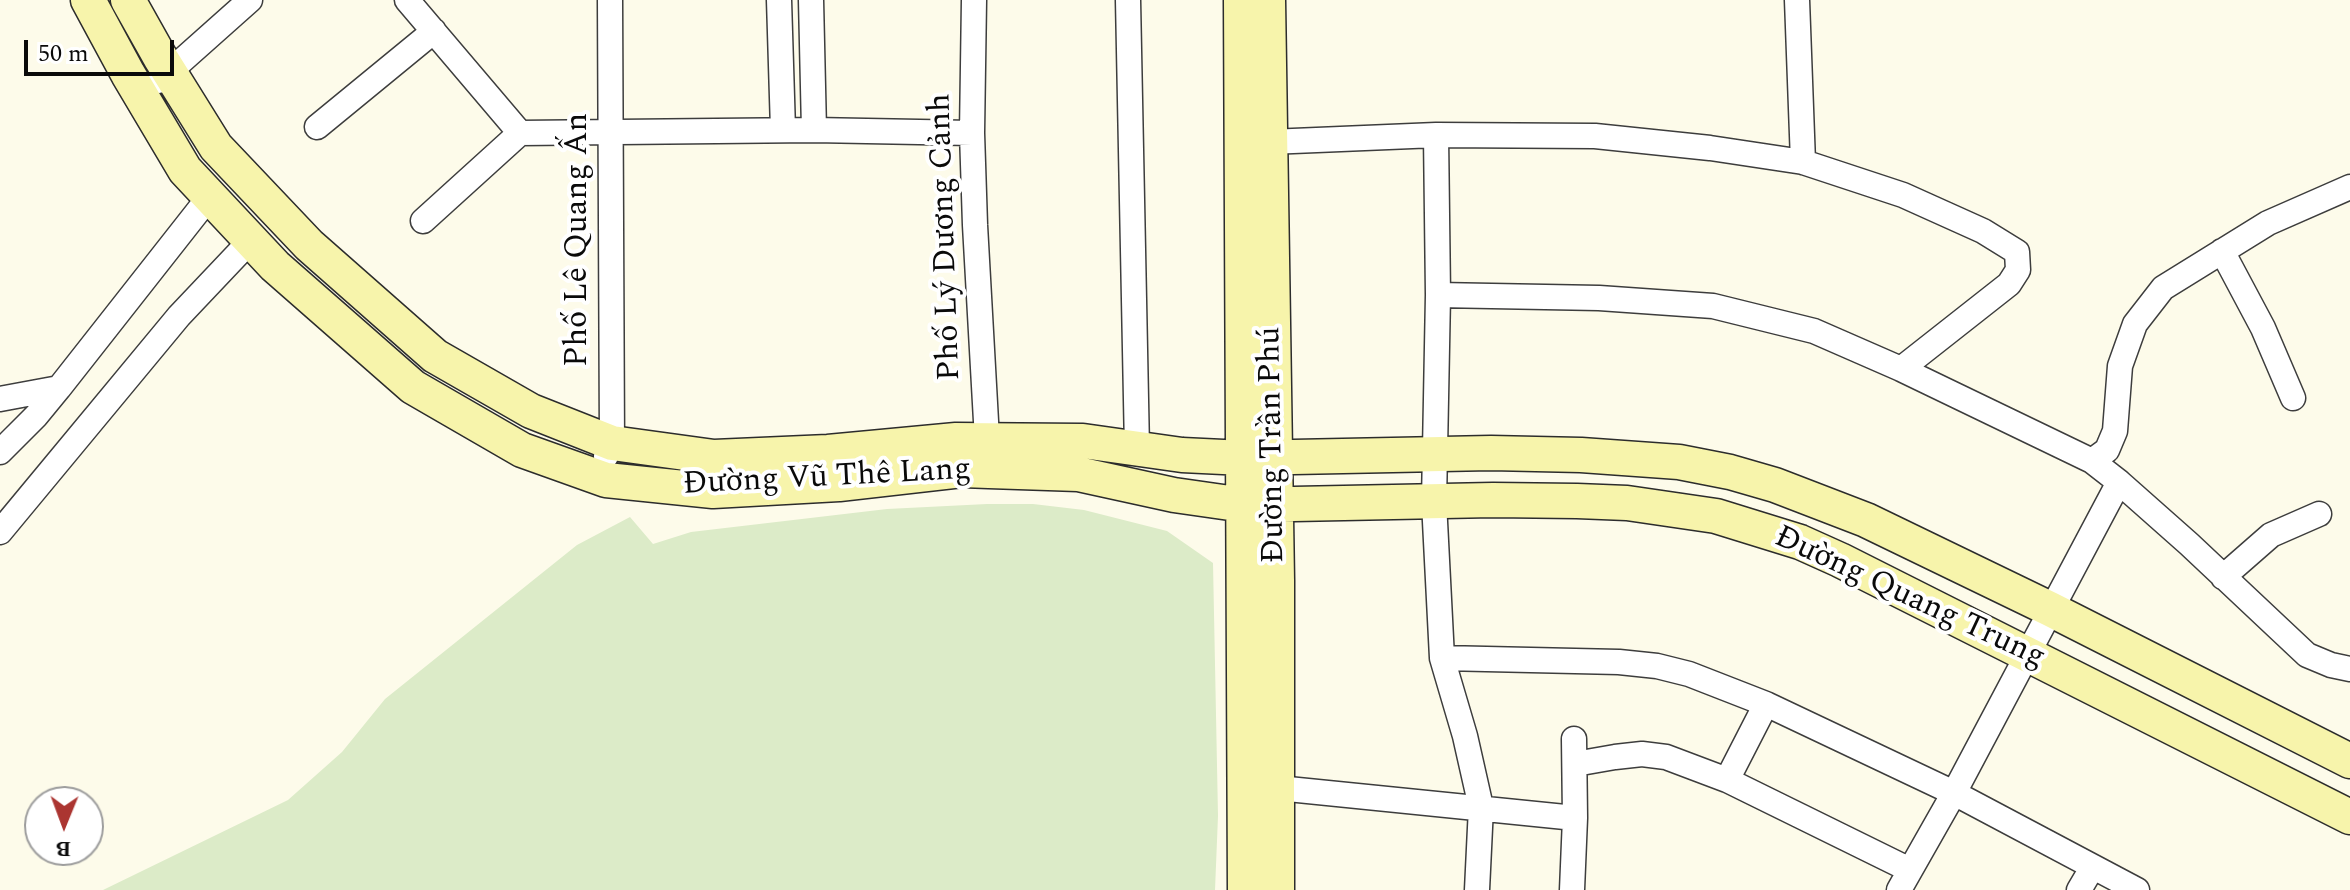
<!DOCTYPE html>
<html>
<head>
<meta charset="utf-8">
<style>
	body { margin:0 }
	#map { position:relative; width:2350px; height:890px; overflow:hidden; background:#fdfbea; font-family:Spectral,serif }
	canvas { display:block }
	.north { position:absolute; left:24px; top:786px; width:80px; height:80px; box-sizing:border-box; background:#fff; border:2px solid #9d9d9d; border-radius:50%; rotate:181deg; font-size:22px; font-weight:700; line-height:32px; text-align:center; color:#0a0a0a }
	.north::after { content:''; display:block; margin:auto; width:28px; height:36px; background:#ab3531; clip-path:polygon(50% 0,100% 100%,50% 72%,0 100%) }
	.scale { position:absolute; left:24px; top:40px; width:150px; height:36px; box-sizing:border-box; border:4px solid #0a0a0a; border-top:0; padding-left:10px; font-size:24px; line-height:28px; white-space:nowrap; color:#0a0a0a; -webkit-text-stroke:6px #fff; paint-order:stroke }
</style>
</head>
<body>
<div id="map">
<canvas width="2350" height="890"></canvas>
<div class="north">B</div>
<div class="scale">50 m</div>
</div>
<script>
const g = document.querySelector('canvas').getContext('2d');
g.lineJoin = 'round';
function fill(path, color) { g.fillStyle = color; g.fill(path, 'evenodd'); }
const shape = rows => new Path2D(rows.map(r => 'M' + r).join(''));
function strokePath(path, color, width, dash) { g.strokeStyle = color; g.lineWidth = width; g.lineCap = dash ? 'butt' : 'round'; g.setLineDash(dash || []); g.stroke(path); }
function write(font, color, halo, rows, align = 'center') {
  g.font = font + ' Spectral,serif'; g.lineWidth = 8; g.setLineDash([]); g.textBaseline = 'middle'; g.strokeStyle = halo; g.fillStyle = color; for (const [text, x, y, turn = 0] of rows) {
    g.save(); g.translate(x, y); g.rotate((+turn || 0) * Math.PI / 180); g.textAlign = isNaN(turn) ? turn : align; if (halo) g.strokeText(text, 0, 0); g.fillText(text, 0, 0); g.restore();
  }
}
const pitch = shape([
	[987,504,1033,504,1084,510,1167,531,1213,563,1218,816,1215,890,103,890,288,800,342,752,385,699,577,545,630,517,653,544,691,532,887,509]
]);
const street = shape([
	[407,0,520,133],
	[779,0,783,130],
	[811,0,814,130],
	[974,0,972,133,975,225,988,457],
	[1128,0,1137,449],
	[1797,0,1803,162],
	[159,81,250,0],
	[317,127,434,31],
	[1436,135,1438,295,1434,502,1442,658,1465,736,1481,807,1477,890],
	[1269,142,1436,135,1595,136,1710,148,1803,162,1903,195,1983,231,2017,252,2018,270,2009,284,1901,369],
	[423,221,520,133,814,130,972,133],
	[2222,251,2263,328,2293,398],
	[1438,295,1599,298,1713,306,1814,331,1901,369,2092,461,2119,482,2189,544,2307,655,2331,665,2350,669],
	[0,399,59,388,210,196],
	[0,452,36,416,59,388],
	[606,456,612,443,610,0],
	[2092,461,2107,450,2115,431,2120,366,2135,324,2163,288,2268,223,2350,187],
	[0,532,179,316,251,240],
	[2223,577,2271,535,2319,514],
	[1442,658,1619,662,1657,666,1689,674,1766,704,1954,793,2137,890],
	[1575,764,1615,757,1642,754,1666,757,1727,780,1910,870],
	[1727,780,1766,704],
	[1278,788,1575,818],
	[1572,890,1575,818,1574,739],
	[1899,890,1954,793,2119,482],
	[2079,890,2092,868]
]);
const secondary = shape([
	[88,0,128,74,185,170,275,266,413,387,522,450,606,480,713,491,839,484,962,470,989,471,1078,474,1174,495,1244,505,1493,500,1577,501,1627,503,1716,516,1800,542,1840,560,2350,817],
	[128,0,160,57,216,147,309,245,435,356,531,411,612,443,714,457,828,452,956,440,1083,441,1182,455,1244,458,1491,453,1581,455,1679,462,1730,472,1775,485,1866,520,2050,609,2350,761],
	[1241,0,1245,890],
	[1268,0,1277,580,1277,890]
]);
const streetNames = [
	["Phố Lý Dương Cảnh",947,237,-92],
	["Phố Lê Quang Ấn",580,240,-90],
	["Đường Trần Phú",1274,445,-91],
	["Đường Vũ Thê Lang",827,479,-3],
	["Đường Quang Trung",1909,599,25]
];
fill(pitch, '#dcebc8');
strokePath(street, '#3d3d3d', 27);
strokePath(secondary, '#2c2c2c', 37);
strokePath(street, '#fff', 24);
strokePath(secondary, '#f7f4ab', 34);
write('32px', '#0a0a0a', '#fff', streetNames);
</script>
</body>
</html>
